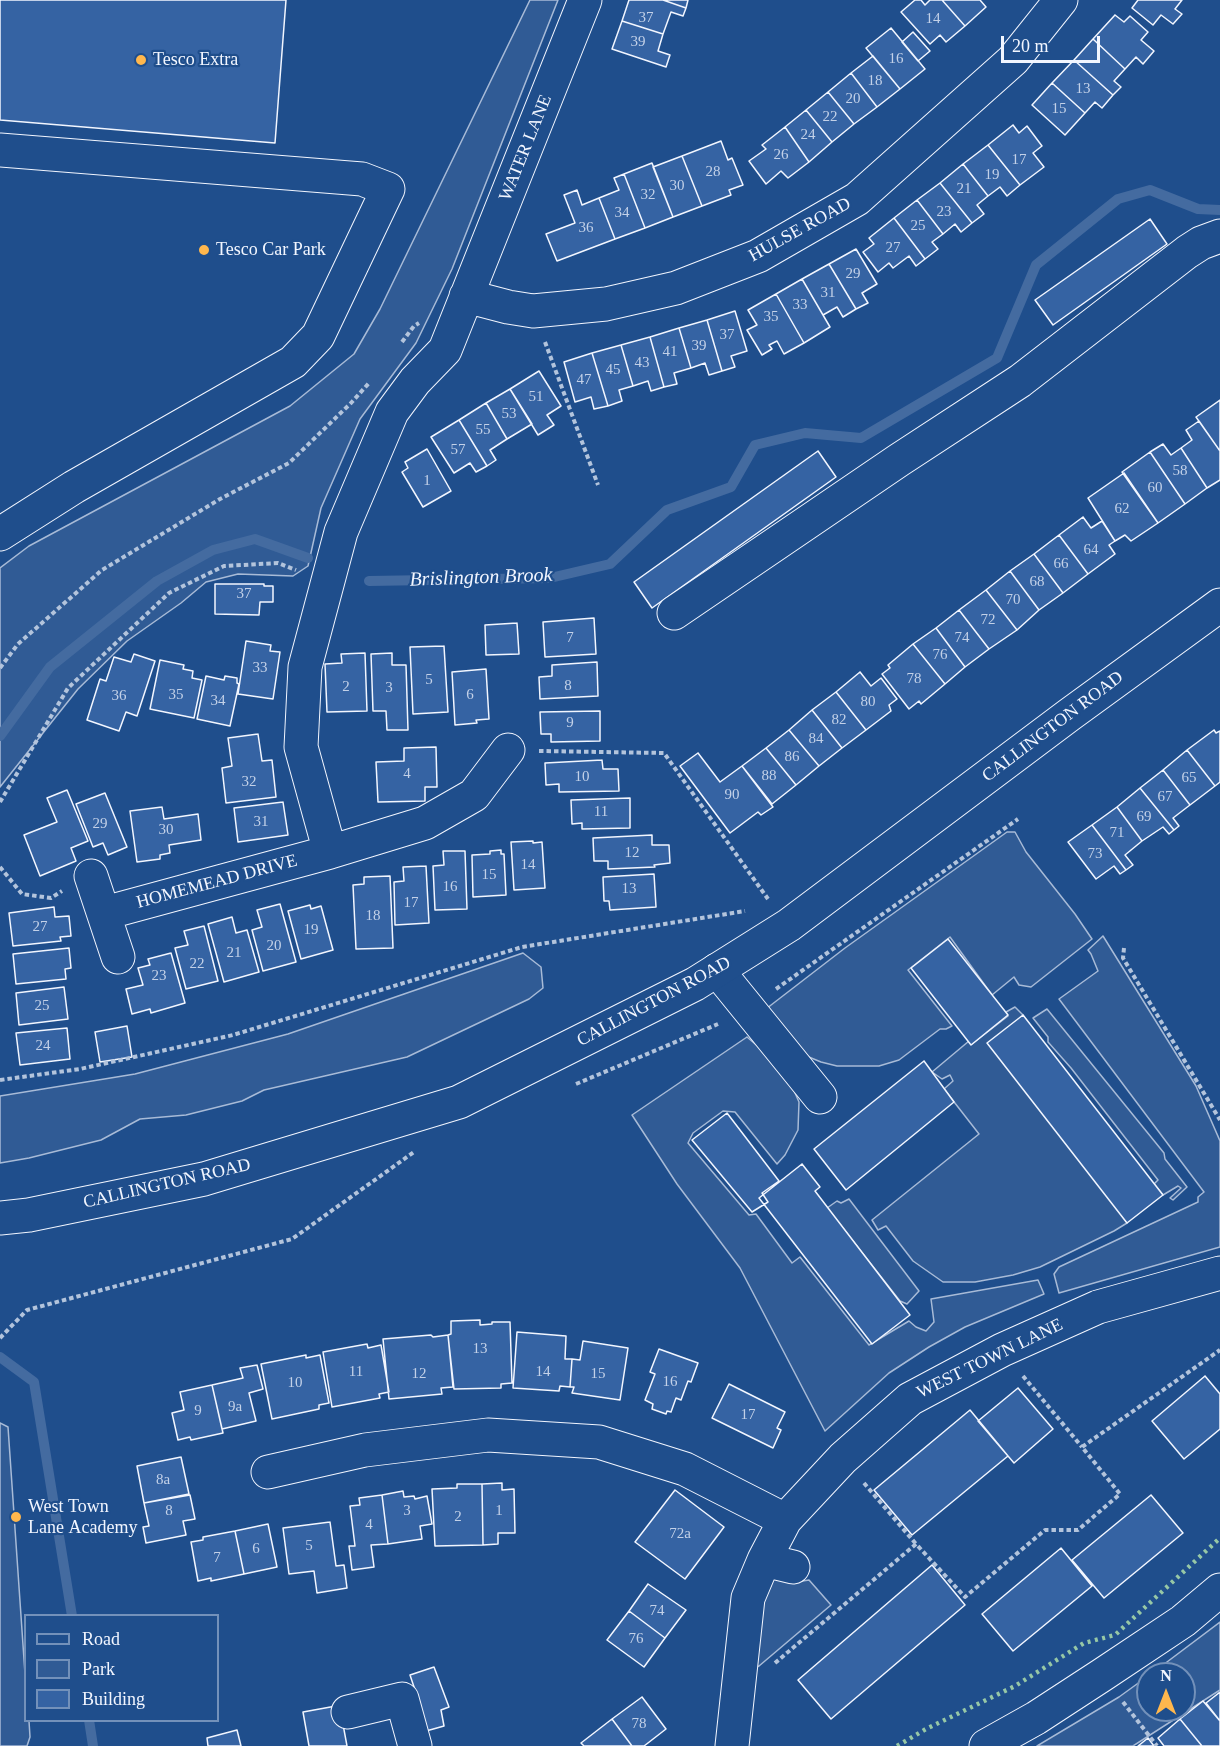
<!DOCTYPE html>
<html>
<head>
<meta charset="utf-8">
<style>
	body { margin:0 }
	#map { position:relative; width:1220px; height:1746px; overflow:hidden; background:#1f4e8c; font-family:Georgia,serif }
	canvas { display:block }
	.legend { position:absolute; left:24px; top:1614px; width:195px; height:108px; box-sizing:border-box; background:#1f4e8c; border:2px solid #7391ba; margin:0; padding:8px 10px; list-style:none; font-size:18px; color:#f2f6ff }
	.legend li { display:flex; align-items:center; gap:12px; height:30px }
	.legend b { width:30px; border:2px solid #7391ba }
	.north { position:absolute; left:1136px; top:1662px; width:60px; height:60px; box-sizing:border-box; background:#1f4e8c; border:2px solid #7391ba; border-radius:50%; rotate:0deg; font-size:16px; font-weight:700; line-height:24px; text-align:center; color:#f2f6ff }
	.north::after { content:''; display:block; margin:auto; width:21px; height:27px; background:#ffb74d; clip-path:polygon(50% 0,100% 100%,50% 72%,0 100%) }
	.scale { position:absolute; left:1001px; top:36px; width:99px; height:27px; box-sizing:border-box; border:3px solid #f2f6ff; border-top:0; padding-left:8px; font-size:18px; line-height:21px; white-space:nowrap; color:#f2f6ff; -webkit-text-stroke:4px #1f4e8c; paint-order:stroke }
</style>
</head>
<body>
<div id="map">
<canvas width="1220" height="1746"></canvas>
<ul class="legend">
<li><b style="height:8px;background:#1f4e8c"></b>Road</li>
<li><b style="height:16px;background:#305b95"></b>Park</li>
<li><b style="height:16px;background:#3563a3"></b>Building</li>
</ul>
<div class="north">N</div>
<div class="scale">20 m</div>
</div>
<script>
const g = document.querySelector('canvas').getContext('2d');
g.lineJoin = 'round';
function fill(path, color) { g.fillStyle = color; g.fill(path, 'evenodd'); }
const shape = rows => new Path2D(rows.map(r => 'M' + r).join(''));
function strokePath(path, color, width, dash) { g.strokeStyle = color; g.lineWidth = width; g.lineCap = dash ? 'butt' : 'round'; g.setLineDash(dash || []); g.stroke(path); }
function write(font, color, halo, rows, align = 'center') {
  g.font = font + ' Georgia,serif'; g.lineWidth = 4.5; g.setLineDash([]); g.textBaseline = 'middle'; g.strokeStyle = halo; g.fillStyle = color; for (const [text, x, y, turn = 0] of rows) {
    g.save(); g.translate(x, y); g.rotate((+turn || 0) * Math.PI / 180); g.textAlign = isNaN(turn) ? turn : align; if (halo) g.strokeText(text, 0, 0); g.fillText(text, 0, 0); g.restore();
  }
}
const green = shape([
	[530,0,558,0,452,269,416,343,360,419,321,508,308,566,293,576,238,574,206,582,181,603,127,641,78,689,0,787,0,568,29,546,290,406,354,354,380,309,530,0],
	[1007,832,1015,832,1026,852,1075,914,1092,939,1031,987,1019,985,1014,977,992,995,950,937,908,970,952,1026,946,1029,940,1029,899,1060,879,1066,837,1066,821,1062,804,1055,762,1012,845,948,1007,832],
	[1103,936,1196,1086,1220,1141,1220,1247,1059,1293,1054,1274,1059,1267,1198,1202,1198,1197,1204,1192,1059,999,1098,971,1091,954,1088,950,1103,936],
	[523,953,541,967,543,988,529,999,407,1057,264,1090,242,1101,186,1115,140,1119,101,1140,29,1158,0,1163,0,1096,135,1074,288,1034,523,953],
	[1015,1007,1023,1015,1127,1223,1114,1231,1040,1267,1013,1275,975,1282,943,1282,913,1261,886,1226,878,1230,872,1220,979,1134,944,1089,953,1081,950,1075,942,1079,932,1072,969,1041,972,1044,1008,1016,1006,1012,1015,1007],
	[1047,1009,1164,1153,1165,1159,1187,1187,1173,1200,1170,1198,1181,1188,1178,1186,1163,1195,1154,1184,1158,1180,1071,1068,1048,1042,1048,1037,1033,1018,1047,1009],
	[747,1037,775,1061,788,1077,799,1102,798,1130,785,1155,777,1164,735,1112,723,1111,693,1133,688,1143,749,1215,756,1214,792,1263,800,1257,869,1345,909,1321,916,1327,926,1331,934,1322,931,1299,1038,1280,1044,1294,965,1327,929,1347,889,1373,825,1431,740,1268,677,1184,632,1115,747,1037],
	[849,1199,919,1291,907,1304,900,1301,827,1208,837,1201,841,1203,849,1199],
	[0,1423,8,1427,25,1674,26,1720,29,1721,30,1737,27,1746,0,1746,0,1423],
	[764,1577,796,1582,809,1580,831,1605,759,1666,750,1670,764,1577],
	[1220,1622,1220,1690,1133,1746,1037,1746,1119,1697,1148,1676,1148,1710,1184,1710,1184,1674,1151,1674,1220,1622]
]);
const stream = shape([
	[369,581,550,578,610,564,667,510,731,487,755,445,805,433,861,438,997,358,1036,265,1118,199,1150,190,1198,209,1220,210],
	[0,736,50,667,157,581,213,550,255,539,308,558],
	[0,1357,34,1382,72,1616],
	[89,1720,93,1746]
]);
const building = shape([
	[0,0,286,0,275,143,0,120,0,0],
	[629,0,663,0,686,8,683,16,671,12,663,34,622,21,629,0],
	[663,0,688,0,686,8,663,0],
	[915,0,921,0,925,5,930,0,942,0,965,26,946,42,940,35,930,44,901,12,915,0],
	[942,0,980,0,986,7,965,26,942,0],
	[1138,0,1182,0,1175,9,1182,14,1173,24,1161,15,1153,25,1132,8,1138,0],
	[1115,15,1124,22,1130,16,1148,32,1141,40,1154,51,1143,64,1136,57,1125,69,1093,39,1115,15],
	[622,21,663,34,658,51,670,55,666,67,612,49,622,21],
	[891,28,925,69,900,89,866,48,891,28],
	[913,32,930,51,918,61,902,42,913,32],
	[1093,39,1125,69,1114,81,1121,87,1113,95,1074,60,1093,39],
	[873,56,900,89,877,107,851,73,873,56],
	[1074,60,1113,95,1102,108,1095,102,1085,113,1052,83,1074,60],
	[851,73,877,107,854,124,828,92,851,73],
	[1052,83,1085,113,1065,135,1032,105,1052,83],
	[828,92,854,124,832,142,806,110,828,92],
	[806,110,832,142,809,162,785,127,806,110],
	[1013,125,1019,133,1027,126,1042,146,1033,153,1044,167,1020,185,988,145,1013,125],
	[785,127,809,162,788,178,781,171,766,184,749,161,766,149,762,145,785,127],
	[721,141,728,160,732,158,743,185,729,190,731,195,702,206,682,156,721,141],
	[988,145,1020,185,1007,196,1000,187,988,196,963,164,988,145],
	[682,156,702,206,673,217,653,167,682,156],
	[652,163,673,217,645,228,624,174,652,163],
	[963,164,988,196,977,205,984,214,972,223,940,183,963,164],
	[624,174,645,228,615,239,599,198,619,190,614,178,624,174],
	[940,183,972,223,961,232,955,224,943,234,917,200,940,183],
	[577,190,582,205,599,198,615,239,557,261,546,234,575,223,564,195,577,190],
	[917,200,943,234,932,242,938,249,925,259,894,218,917,200],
	[894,218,925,259,916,266,909,256,893,268,889,263,878,272,863,252,874,244,869,238,894,218],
	[1150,219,1167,244,1053,325,1035,300,1150,219],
	[856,249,877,284,862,293,868,303,856,309,829,264,856,249],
	[829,264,856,309,843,317,837,307,823,315,802,279,829,264],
	[802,279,830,327,804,343,776,294,802,279],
	[776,294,804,343,784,354,777,341,769,345,772,349,762,355,747,330,757,325,748,310,776,294],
	[735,311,747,351,731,356,735,367,722,371,707,320,735,311],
	[707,320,722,371,709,375,705,363,691,368,679,328,707,320],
	[679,328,691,368,674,373,677,384,664,387,650,337,679,328],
	[650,337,664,387,651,391,648,381,633,386,621,345,650,337],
	[621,345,633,386,619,390,622,401,608,406,592,353,621,345],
	[592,353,608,406,594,409,591,397,575,402,564,362,592,353],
	[539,371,561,406,547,415,554,425,538,435,510,389,539,371],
	[510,389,532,424,507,439,486,403,510,389],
	[1220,400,1220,451,1196,417,1220,400],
	[486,403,507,439,490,450,496,460,487,466,459,420,486,403],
	[459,420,487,466,476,472,470,463,454,473,431,437,459,420],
	[1199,421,1220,451,1220,480,1207,488,1181,448,1192,440,1186,430,1199,421],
	[1163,444,1171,455,1181,448,1207,488,1185,504,1150,452,1163,444],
	[427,449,451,491,423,507,402,472,408,468,405,462,427,449],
	[818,451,836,477,652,608,634,582,818,451],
	[1150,452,1185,504,1158,523,1122,472,1150,452],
	[1124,473,1158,523,1131,541,1125,535,1115,541,1088,498,1124,473],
	[1083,517,1091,528,1102,521,1115,541,1109,545,1115,554,1088,574,1059,535,1083,517],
	[1059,535,1088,574,1063,593,1034,554,1059,535],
	[1034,554,1063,593,1039,610,1010,571,1034,554],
	[1010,571,1039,610,1017,630,986,590,1010,571],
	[215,584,264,584,264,586,273,586,273,602,260,602,259,615,215,614,215,584],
	[986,590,1017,630,989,649,959,610,986,590],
	[959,610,989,649,965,667,936,628,959,610],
	[594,618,596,654,545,657,543,622,594,618],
	[517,623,519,654,486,655,485,625,517,623],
	[936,628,965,667,945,684,913,644,936,628],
	[246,641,271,645,270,651,280,652,273,699,238,694,246,641],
	[913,644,945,684,921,704,919,701,909,709,882,674,890,668,888,665,913,644],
	[444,646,448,712,413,714,410,647,444,646],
	[365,653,367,711,327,712,325,664,342,663,341,654,365,653],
	[392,653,392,665,406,665,408,730,387,730,386,711,373,711,371,654,392,653],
	[134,654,155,661,137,716,126,712,119,731,87,720,100,679,106,681,114,657,131,662,134,654],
	[160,660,184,665,183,669,193,671,192,678,202,680,194,718,150,709,160,660],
	[597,662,598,696,540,699,539,677,552,676,552,665,597,662],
	[486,669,489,719,476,720,477,723,455,725,452,672,486,669],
	[860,672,871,686,881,678,897,699,889,705,891,711,866,730,836,692,860,672],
	[206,676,224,680,225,676,237,678,237,683,239,684,230,726,197,719,206,676],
	[836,692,866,730,842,748,812,710,836,692],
	[812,710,842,748,819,766,789,730,812,710],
	[600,711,600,741,551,742,551,734,541,734,540,712,600,711],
	[789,730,819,766,796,785,766,748,789,730],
	[1214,730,1216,733,1220,731,1220,782,1215,786,1187,750,1214,730],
	[258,734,262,761,272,760,276,797,226,803,222,768,232,766,228,738,258,734],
	[436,747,437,787,425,787,425,801,378,802,376,762,404,761,404,748,436,747],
	[766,748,796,785,772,804,742,766,766,748],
	[1187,750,1215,786,1190,805,1163,770,1187,750],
	[698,753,720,782,742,766,773,807,761,815,758,812,730,833,680,766,698,753],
	[602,760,603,769,618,769,619,791,559,792,559,784,546,785,545,763,602,760],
	[1163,770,1190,805,1173,818,1179,826,1174,830,1140,788,1163,770],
	[1140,788,1174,830,1169,834,1163,827,1142,841,1117,807,1140,788],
	[67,790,88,841,71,848,76,861,40,876,24,835,57,822,47,798,67,790],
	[105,793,127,847,108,855,103,843,93,847,76,804,105,793],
	[630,798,630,828,582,829,582,823,572,824,571,800,630,798],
	[283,802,288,835,238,842,234,808,283,802],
	[162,807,164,819,198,814,201,840,169,845,170,853,160,855,160,859,137,862,130,811,162,807],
	[1117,807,1142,841,1125,855,1133,865,1126,870,1092,825,1117,807],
	[1092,825,1126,870,1120,874,1114,866,1096,879,1068,842,1092,825],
	[652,835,652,845,669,845,670,863,654,865,655,867,608,869,608,861,594,861,593,838,652,835],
	[533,841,533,843,542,842,545,888,514,890,511,842,533,841],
	[501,850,501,854,504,854,506,895,473,897,472,855,490,854,490,851,501,850],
	[443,851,465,851,467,909,435,910,433,866,444,865,443,851],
	[426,866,429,923,395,925,394,882,404,881,403,867,426,866],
	[654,874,656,907,610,910,609,901,604,901,603,877,654,874],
	[390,876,393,948,356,949,353,885,364,884,364,877,390,876],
	[280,904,296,962,263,971,252,930,262,927,257,910,280,904],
	[310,905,311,909,321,906,333,950,301,959,288,911,310,905],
	[54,907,55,917,69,916,71,936,60,937,61,941,13,946,9,913,54,907],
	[232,917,236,933,247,930,259,972,224,982,208,924,232,917],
	[204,926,218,981,186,989,175,948,188,945,184,931,204,926],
	[948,939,1008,1015,971,1045,911,968,948,939],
	[69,948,71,968,65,969,66,979,16,984,13,954,69,948],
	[171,953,185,1003,151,1013,150,1009,132,1014,126,989,143,985,138,968,150,965,148,959,171,953],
	[64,987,68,1019,19,1025,16,993,64,987],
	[1023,1015,1163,1195,1127,1223,987,1043,1023,1015],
	[127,1026,132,1057,100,1062,95,1032,127,1026],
	[67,1028,70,1059,20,1065,16,1033,67,1028],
	[924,1061,954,1102,846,1190,814,1149,924,1061],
	[727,1113,779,1181,762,1193,768,1202,752,1212,692,1140,727,1113],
	[802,1164,820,1187,815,1191,910,1315,872,1344,759,1198,802,1164],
	[480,1320,480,1325,492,1324,492,1322,510,1322,512,1383,501,1384,501,1388,454,1389,448,1335,451,1334,451,1321,480,1320],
	[517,1332,566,1336,565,1359,572,1359,570,1387,560,1386,559,1391,513,1388,517,1332],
	[431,1335,433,1337,448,1335,453,1387,441,1388,442,1394,389,1399,383,1339,431,1335],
	[583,1341,628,1348,620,1400,572,1393,574,1387,570,1387,572,1359,580,1360,583,1341],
	[367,1344,368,1348,381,1345,389,1392,379,1394,380,1398,332,1407,323,1352,367,1344],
	[659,1349,698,1363,691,1382,688,1381,681,1400,676,1398,671,1412,667,1411,666,1414,652,1409,653,1404,645,1400,655,1374,650,1372,659,1349],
	[306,1355,306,1358,320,1355,329,1403,319,1405,319,1409,272,1419,261,1364,306,1355],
	[257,1365,263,1389,249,1393,256,1421,222,1429,212,1385,243,1378,240,1368,257,1365],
	[1205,1376,1220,1394,1220,1429,1184,1459,1152,1421,1205,1376],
	[729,1384,785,1412,777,1428,781,1430,773,1448,712,1418,729,1384],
	[212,1385,223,1433,191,1440,190,1437,178,1440,172,1413,184,1410,180,1392,212,1385],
	[1018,1388,1053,1429,1014,1463,978,1421,1018,1388],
	[970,1410,1008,1456,912,1535,874,1490,970,1410],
	[181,1457,189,1494,144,1503,137,1466,181,1457],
	[502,1483,502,1490,514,1489,515,1533,498,1533,498,1544,483,1545,482,1484,502,1483],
	[457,1484,482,1484,483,1545,435,1546,432,1489,457,1488,457,1484],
	[675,1490,724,1527,685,1579,635,1542,675,1490],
	[403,1491,404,1497,414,1496,415,1499,427,1496,432,1524,420,1526,422,1539,388,1544,382,1495,403,1491],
	[190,1495,195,1519,183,1521,186,1535,146,1543,143,1527,149,1526,144,1503,190,1495],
	[382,1495,388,1544,371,1545,374,1567,352,1570,349,1546,355,1546,350,1506,360,1505,359,1498,382,1495],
	[1151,1495,1183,1533,1104,1598,1072,1560,1151,1495],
	[330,1522,336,1566,344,1565,347,1588,317,1593,314,1571,289,1574,283,1528,330,1522],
	[268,1524,277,1567,244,1574,235,1531,268,1524],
	[235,1531,244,1574,211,1581,211,1578,198,1581,191,1542,203,1540,203,1537,235,1531],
	[1061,1548,1092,1586,1013,1651,982,1614,1061,1548],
	[932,1565,965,1605,831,1719,798,1680,932,1565],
	[648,1584,686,1610,665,1638,629,1611,648,1584],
	[629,1611,665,1638,644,1667,607,1640,629,1611],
	[434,1667,449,1707,441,1710,444,1726,419,1733,416,1693,410,1675,434,1667],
	[1220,1692,1220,1721,1206,1703,1220,1692],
	[642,1697,666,1729,644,1746,632,1746,612,1719,642,1697],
	[1203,1701,1220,1721,1220,1746,1202,1746,1180,1719,1203,1701],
	[336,1706,340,1708,347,1746,309,1746,303,1712,336,1706],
	[612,1719,632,1746,584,1746,581,1743,612,1719],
	[1180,1719,1202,1746,1164,1746,1158,1738,1180,1719],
	[237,1730,241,1746,208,1746,207,1738,237,1730],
	[1148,1738,1154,1746,1138,1746,1148,1738]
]);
const path = shape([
	[402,342,414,326,419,323],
	[545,342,598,485],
	[0,668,18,644,102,570,220,499,289,463,351,403,369,383],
	[539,751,664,753,768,899],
	[0,802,68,688,169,593,224,566,278,563,296,570],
	[0,867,22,894,51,898,62,891],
	[1124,948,1123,958,1220,1120],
	[776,989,1018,819],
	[0,1080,80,1069,233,1035,522,947,745,911],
	[576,1084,718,1024],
	[0,1338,27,1310,292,1239,414,1152],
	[1023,1376,1082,1447],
	[864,1483,916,1544],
	[775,1663,916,1544,965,1597,1045,1530,1078,1530,1120,1494,1082,1447,1220,1350],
	[1123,1702,1157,1746]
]);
const minor = shape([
	[0,150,362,179,388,189,318,336,293,362,74,487,0,534],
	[466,296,508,307,533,311,606,304,676,288,758,256,857,199,1013,60,1061,0],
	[674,613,899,460,1020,381,1187,252,1201,243,1220,236],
	[330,852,301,747,305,667,341,532,392,412,415,381,445,350,585,0],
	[91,876,118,957],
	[105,913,330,852,425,823,474,795,508,750],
	[717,970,820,1097],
	[268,1472,365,1450,488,1435,599,1442,685,1469,785,1520],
	[764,1560,793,1567],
	[348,1712,402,1699,415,1746],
	[732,1746,748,1598,764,1560,785,1520,843,1458,910,1399,1002,1350,1098,1307,1220,1273]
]);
const major = shape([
	[0,1218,29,1215,204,1179,459,1102,695,984,789,925,1069,715,1220,605],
	[986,1746,1036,1718,1102,1675,1183,1621,1220,1590]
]);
const hedge = shape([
	[897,1746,926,1729,1015,1686,1084,1643,1115,1635,1220,1538]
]);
const markers = [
	[141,60,6,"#ffb74d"],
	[204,250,6,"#ffb74d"],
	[16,1517,6,"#ffb74d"]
];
const numberNames = [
	["37",646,18],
	["14",933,19],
	["39",638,42],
	["16",896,59],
	["18",875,81],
	["13",1083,89],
	["20",853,99],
	["15",1059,109],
	["22",830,117],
	["24",808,135],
	["26",781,155],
	["17",1019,160],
	["28",713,172],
	["19",992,175],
	["30",677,186],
	["21",964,189],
	["32",648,195],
	["23",944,212],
	["34",622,213],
	["25",918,226],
	["36",586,228],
	["27",893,248],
	["29",853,274],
	["31",828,293],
	["33",800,305],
	["35",771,317],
	["37",727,335],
	["39",699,346],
	["41",670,352],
	["43",642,363],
	["45",613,370],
	["47",584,380],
	["51",536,397],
	["53",509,414],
	["55",483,430],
	["57",458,450],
	["58",1180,471],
	["1",427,481],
	["60",1155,488],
	["62",1122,509],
	["64",1091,550],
	["66",1061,564],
	["68",1037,582],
	["37",244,594],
	["70",1013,600],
	["72",988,620],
	["7",570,638],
	["74",962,638],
	["76",940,655],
	["33",260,668],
	["78",914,679],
	["5",429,680],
	["8",568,686],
	["2",346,687],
	["3",389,688],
	["35",176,695],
	["6",470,695],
	["36",119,696],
	["34",218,701],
	["80",868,702],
	["82",839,720],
	["9",570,723],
	["84",816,739],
	["86",792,757],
	["4",407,774],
	["88",769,776],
	["10",582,777],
	["65",1189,778],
	["32",249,782],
	["90",732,795],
	["67",1165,797],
	["11",601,812],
	["69",1144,817],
	["31",261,822],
	["29",100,824],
	["30",166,830],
	["71",1117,833],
	["12",632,853],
	["73",1095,854],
	["14",528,865],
	["15",489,875],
	["16",450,887],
	["13",629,889],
	["17",411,903],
	["18",373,916],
	["27",40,927],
	["19",311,930],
	["20",274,946],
	["21",234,953],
	["22",197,964],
	["23",159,976],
	["25",42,1006],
	["24",43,1046],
	["13",480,1349],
	["11",356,1372],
	["14",543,1372],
	["12",419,1374],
	["15",598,1374],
	["16",670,1382],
	["10",295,1383],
	["9a",235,1407],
	["9",198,1411],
	["17",748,1415],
	["8a",163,1480],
	["8",169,1511],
	["3",407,1511],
	["1",499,1511],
	["2",458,1517],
	["4",369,1525],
	["72a",680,1534],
	["5",309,1546],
	["6",256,1549],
	["7",217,1558],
	["74",657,1611],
	["76",636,1639],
	["78",639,1724]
];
const poiNames = [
	["Tesco Extra",153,60],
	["Tesco Car Park",216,250],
	["West Town",28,1507],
	["Lane Academy",28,1528]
];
const streetNames = [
	["WATER LANE",526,148,-68],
	["HULSE ROAD",800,230,-29],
	["CALLINGTON ROAD",1053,727,-37],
	["HOMEMEAD DRIVE",217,882,-15],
	["CALLINGTON ROAD",654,1002,-28],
	["CALLINGTON ROAD",167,1184,-13],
	["WEST TOWN LANE",990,1359,-26]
];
const waterNames = [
	["Brislington Brook",481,578,-2]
];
fill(green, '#305b95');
strokePath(green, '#a8bbd7', 1.5);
strokePath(stream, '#446ba0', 10);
fill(building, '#3563a3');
strokePath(building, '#f2f6ff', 1.5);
strokePath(minor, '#f2f6ff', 35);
strokePath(major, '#f2f6ff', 35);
strokePath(path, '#b3c4dc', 4, [4.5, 3]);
strokePath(minor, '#1f4e8c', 33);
strokePath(major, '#1f4e8c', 33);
strokePath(hedge, '#97c8a6', 4.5, [3, 4.5]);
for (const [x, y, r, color] of markers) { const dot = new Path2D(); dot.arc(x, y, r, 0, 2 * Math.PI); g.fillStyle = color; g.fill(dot); strokePath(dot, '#1f4e8c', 2); }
write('15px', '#c3d1e8', null, numberNames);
write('18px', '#f2f6ff', '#1f4e8c', poiNames, 'left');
write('18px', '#f2f6ff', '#1f4e8c', streetNames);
write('italic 20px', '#f2f6ff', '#1f4e8c', waterNames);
</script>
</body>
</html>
